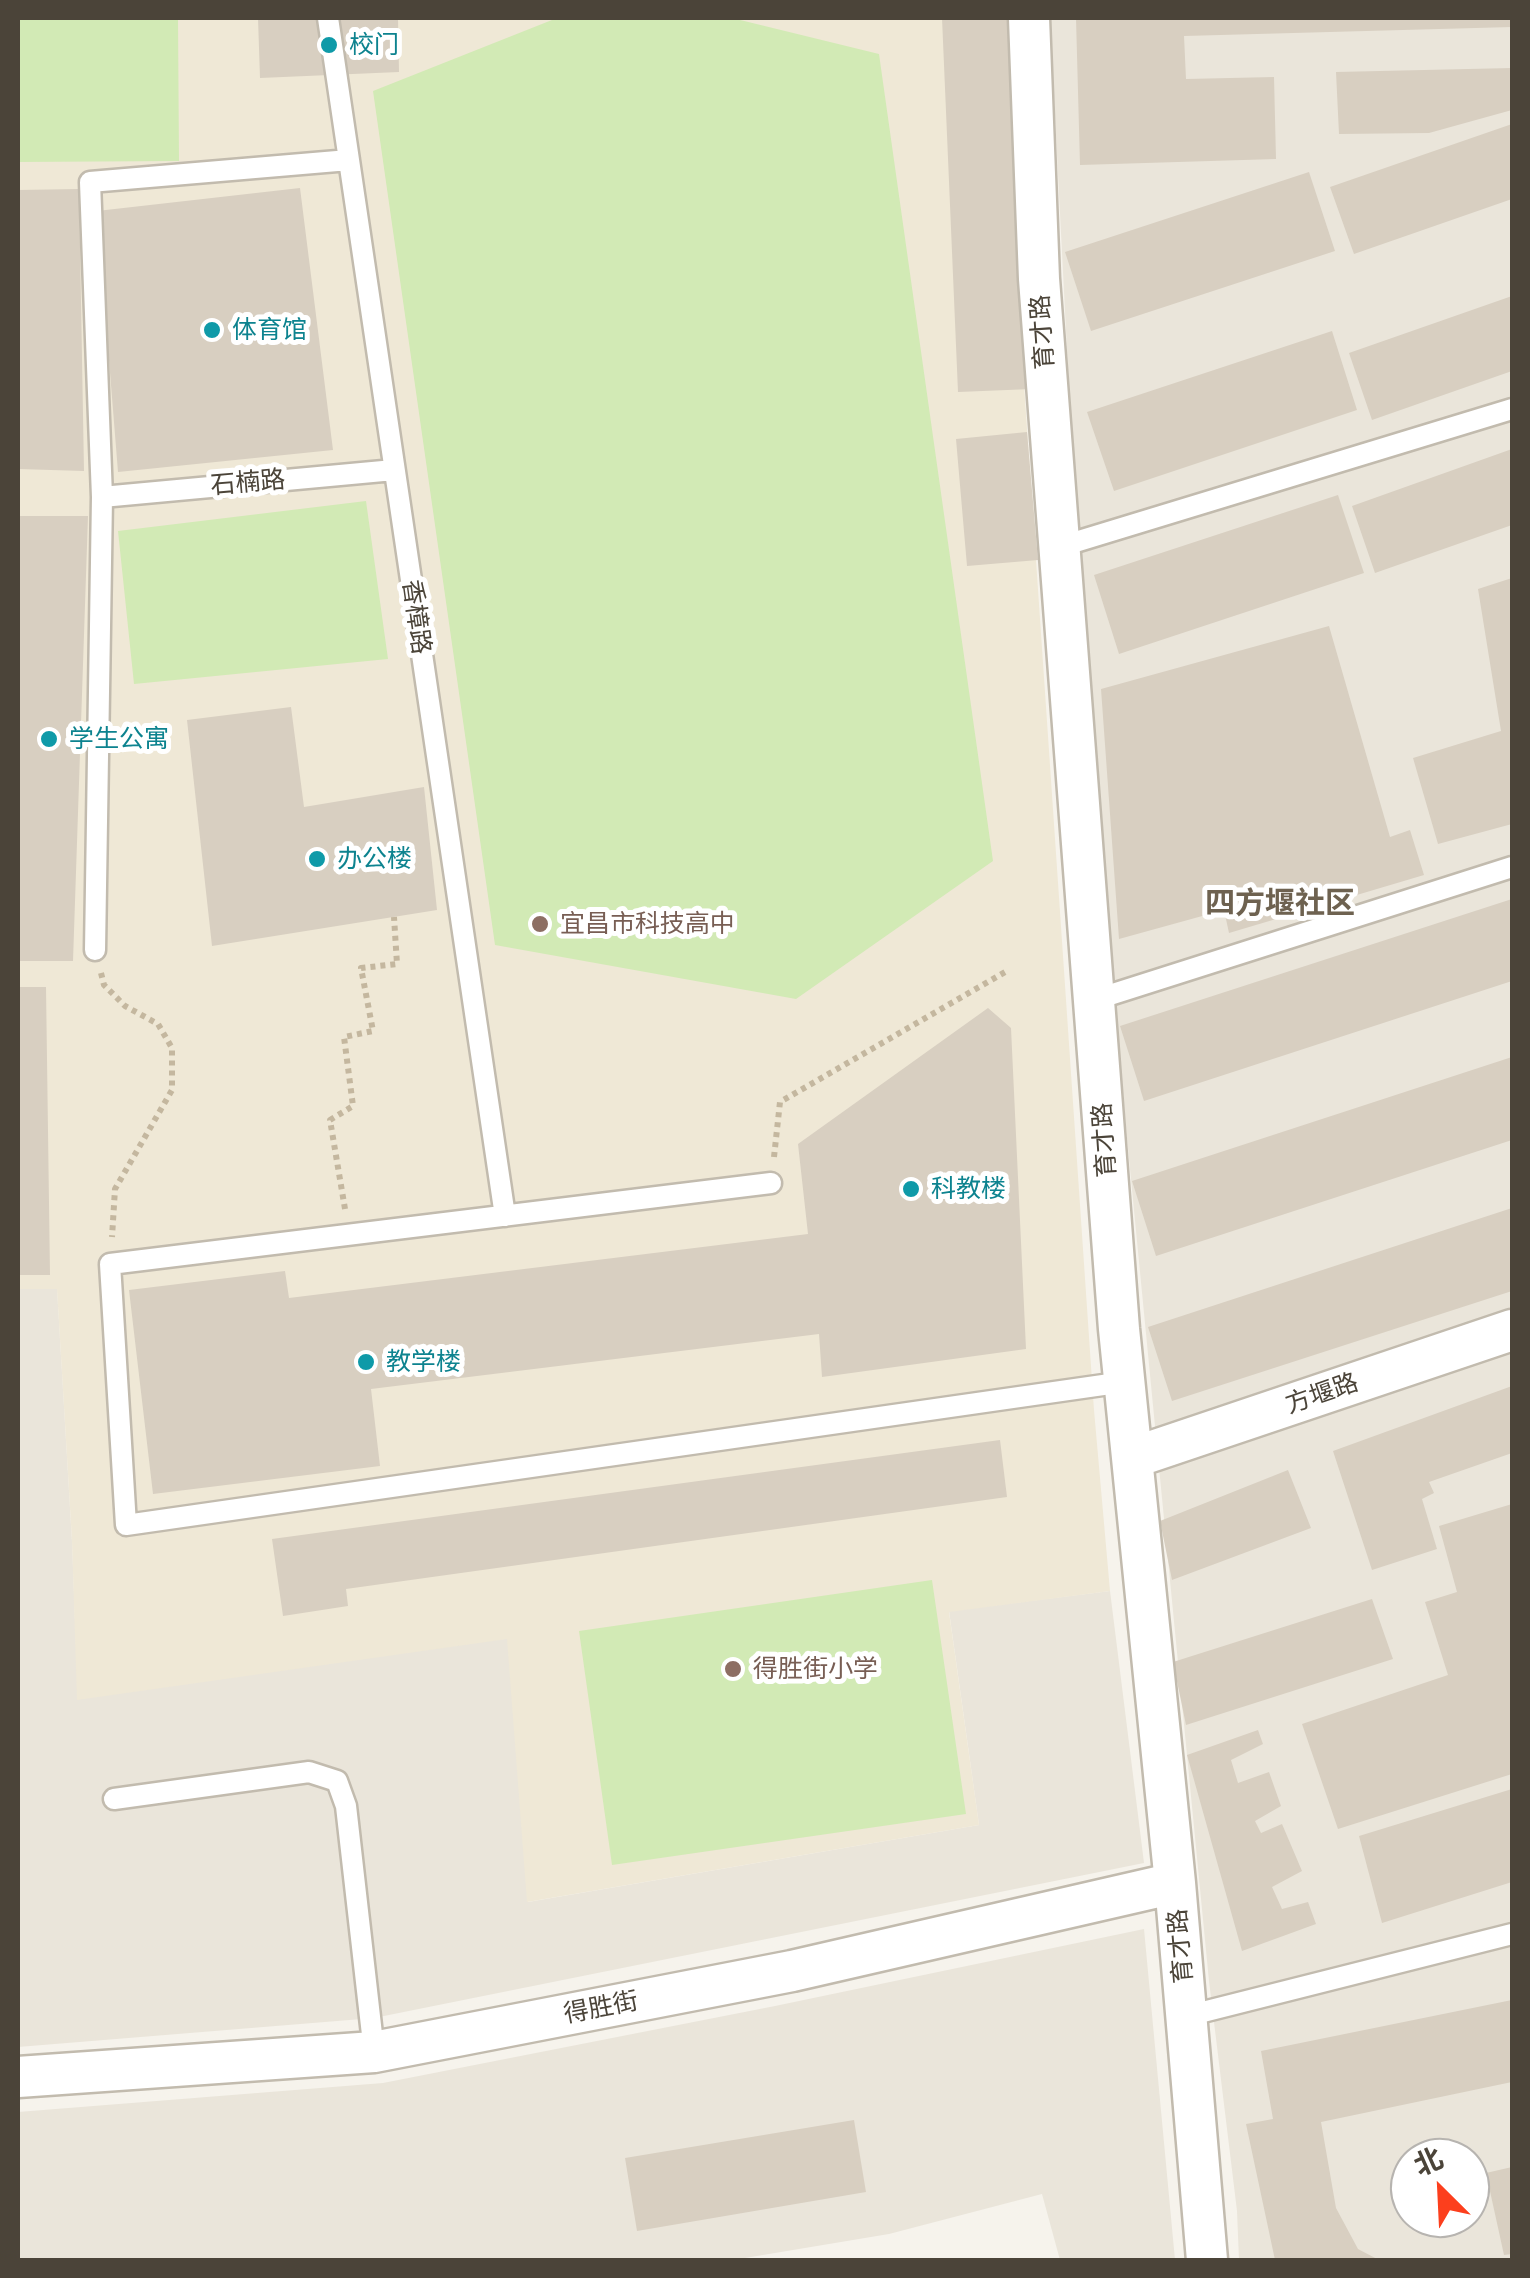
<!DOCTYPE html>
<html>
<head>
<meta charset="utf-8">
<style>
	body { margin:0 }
	#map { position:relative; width:1530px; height:2278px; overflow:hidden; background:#f6f3ec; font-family:Raleway,"Noto Sans SC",sans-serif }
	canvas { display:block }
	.frame { position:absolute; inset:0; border:20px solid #4b4439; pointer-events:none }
	.north { position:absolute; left:1390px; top:2138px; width:100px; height:100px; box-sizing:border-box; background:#fff; border:2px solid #b7b4b0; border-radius:50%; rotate:336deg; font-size:28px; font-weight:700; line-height:40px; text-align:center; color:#4b4439 }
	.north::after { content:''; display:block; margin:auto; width:35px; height:45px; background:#fc3f1d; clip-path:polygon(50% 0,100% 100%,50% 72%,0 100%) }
</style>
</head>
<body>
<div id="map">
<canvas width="1530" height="2278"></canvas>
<div class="frame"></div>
<div class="north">北</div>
</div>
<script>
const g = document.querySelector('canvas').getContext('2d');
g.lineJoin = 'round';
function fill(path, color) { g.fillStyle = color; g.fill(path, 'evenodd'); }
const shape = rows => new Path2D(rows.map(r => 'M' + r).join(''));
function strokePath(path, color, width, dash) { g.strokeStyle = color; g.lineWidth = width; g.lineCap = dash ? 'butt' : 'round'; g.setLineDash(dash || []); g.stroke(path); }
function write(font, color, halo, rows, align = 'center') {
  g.font = font + ' Raleway,"Noto Sans SC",sans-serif'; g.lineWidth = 10; g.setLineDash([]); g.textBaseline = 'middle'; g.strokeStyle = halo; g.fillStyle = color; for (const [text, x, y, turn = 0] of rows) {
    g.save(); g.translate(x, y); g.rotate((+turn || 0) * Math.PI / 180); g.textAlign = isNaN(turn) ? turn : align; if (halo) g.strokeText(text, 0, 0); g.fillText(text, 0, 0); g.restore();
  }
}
const residential = shape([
	[1050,18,1512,18,1512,2260,1239,2260,1237,2211,1209,1981,1126,1128,1078,565],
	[1410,2158,1470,2158,1470,2218,1410,2218],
	[57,1288,72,1541,78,1699,508,1638,528,1902,979,1825,949,1611,1110,1591,1144,1863,374,2018,18,2047,18,1289],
	[1144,1929,1175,2260,1060,2260,1042,2194,889,2234,733,2260,18,2260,18,2112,383,2083,775,2006]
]);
const education = shape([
	[18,18,999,18,1094,1410,1110,1591,949,1612,979,1825,527,1902,507,1639,77,1700,72,1541,57,1289,18,1289]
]);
const green = shape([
	[18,18,178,18,179,161,18,162],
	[557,18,732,18,879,54,993,861,796,999,495,945,373,91],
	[366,501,388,659,134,684,118,531],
	[932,1580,966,1814,612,1865,579,1631]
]);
const building = shape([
	[258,18,398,18,399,72,260,78],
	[942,18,1016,18,1032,389,958,392],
	[1076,18,1512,18,1512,27,1184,36,1186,79,1274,77,1276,159,1080,165],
	[1512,68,1512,110,1429,133,1339,134,1336,72],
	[1512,124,1512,199,1354,254,1330,187],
	[1309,172,1335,251,1091,331,1065,252],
	[300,188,333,450,118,472,97,211],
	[79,189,84,471,18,469,18,190],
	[1512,296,1512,371,1372,420,1349,353],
	[1332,331,1357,410,1114,491,1087,412],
	[1027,432,1038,560,967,566,956,439],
	[1512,449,1512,525,1375,573,1352,506],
	[1338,495,1364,573,1119,654,1094,575],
	[18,516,88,516,73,961,18,961],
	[1512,578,1512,824,1438,844,1413,758,1501,731,1478,589],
	[1329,626,1390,837,1410,830,1424,875,1229,933,1224,910,1119,939,1101,689],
	[291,707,304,807,424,787,437,910,212,946,187,720],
	[1512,899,1512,981,1144,1101,1120,1026],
	[18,987,46,987,50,1275,18,1275],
	[988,1008,1011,1028,1026,1349,822,1377,819,1334,371,1389,380,1466,153,1494,129,1290,285,1271,289,1298,808,1234,798,1144],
	[1512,1057,1512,1140,1156,1256,1132,1181],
	[1512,1208,1512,1291,1172,1401,1148,1327],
	[1512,1386,1512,1453,1429,1482,1434,1493,1422,1499,1437,1549,1372,1570,1333,1451],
	[1000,1440,1007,1497,346,1589,348,1606,283,1616,272,1539],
	[1288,1470,1311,1528,1172,1580,1160,1521],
	[1512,1504,1512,1774,1338,1829,1302,1724,1448,1675,1425,1602,1457,1592,1439,1526],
	[1372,1599,1393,1659,1186,1725,1173,1662],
	[1258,1730,1263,1744,1231,1760,1238,1783,1269,1772,1281,1806,1255,1821,1261,1833,1282,1824,1302,1871,1272,1887,1282,1909,1308,1902,1316,1924,1242,1951,1187,1755],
	[1512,1789,1512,1882,1382,1923,1359,1836],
	[1512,2000,1512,2082,1321,2122,1336,2208,1358,2249,1379,2260,1275,2260,1246,2124,1273,2119,1261,2051],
	[854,2120,866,2192,637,2231,625,2158],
	[1512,2167,1512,2254,1504,2255,1486,2173]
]);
const path = shape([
	[101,973,104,985,125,1006,158,1024,172,1048,172,1090,115,1189,112,1237],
	[774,1157,780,1102,1007,971],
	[345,1209,330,1120,353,1106,344,1037,373,1031,361,968,397,964,394,917]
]);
const lane = shape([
	[328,18,505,1216],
	[102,497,394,470],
	[1059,547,1512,409],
	[95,950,102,497,90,182,349,160],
	[1094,1000,1512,867],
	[771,1183,110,1264,126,1525,1124,1382],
	[114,1799,309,1772,337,1781,346,1806,374,2052],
	[1187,2016,1512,1934]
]);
const street = shape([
	[1029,18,1039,279,1119,1329,1175,1883,1207,2260],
	[1132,1458,1512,1330],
	[18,2077,374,2052,792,1971,1175,1883]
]);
const markers = [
	[329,45,10,"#0f9aa8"],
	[212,330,10,"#0f9aa8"],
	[49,739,10,"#0f9aa8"],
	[317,859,10,"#0f9aa8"],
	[540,924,10,"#8d6e63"],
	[911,1189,10,"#0f9aa8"],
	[366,1362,10,"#0f9aa8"],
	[733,1669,10,"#8d6e63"]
];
const cultureNames = [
	["校门",349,45],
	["体育馆",232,330],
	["学生公寓",69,739],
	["办公楼",337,859],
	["科教楼",931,1189],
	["教学楼",386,1362]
];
const streetNames = [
	["育才路",1043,332,-94],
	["石楠路",248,483,-5],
	["香樟路",416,617,82],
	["育才路",1105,1140,-94],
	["方堰路",1322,1394,-19],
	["育才路",1181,1946,-95],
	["得胜街",601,2008,-11]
];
const educationNames = [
	["宜昌市科技高中",560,924],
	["得胜街小学",753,1669]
];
const quarterNames = [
	["四方堰社区",1280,904]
];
fill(residential, '#eae5da');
fill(education, '#efe8d6');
fill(green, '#d2eab5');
fill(building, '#d8cfc1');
strokePath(lane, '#c2bbae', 25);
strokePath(street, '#c2bbae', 45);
strokePath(path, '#c4b79f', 6, [5, 5]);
strokePath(lane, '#fff', 20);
strokePath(street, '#fff', 40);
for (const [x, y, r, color] of markers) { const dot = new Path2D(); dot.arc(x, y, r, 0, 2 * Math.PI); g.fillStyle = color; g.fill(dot); strokePath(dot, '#fff', 4); }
write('25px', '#0d838f', '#fff', cultureNames, 'left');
write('25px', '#4b4439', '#fff', streetNames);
write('25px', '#785e54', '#fff', educationNames, 'left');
write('bold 30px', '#6e6250', '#fff', quarterNames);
</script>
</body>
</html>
